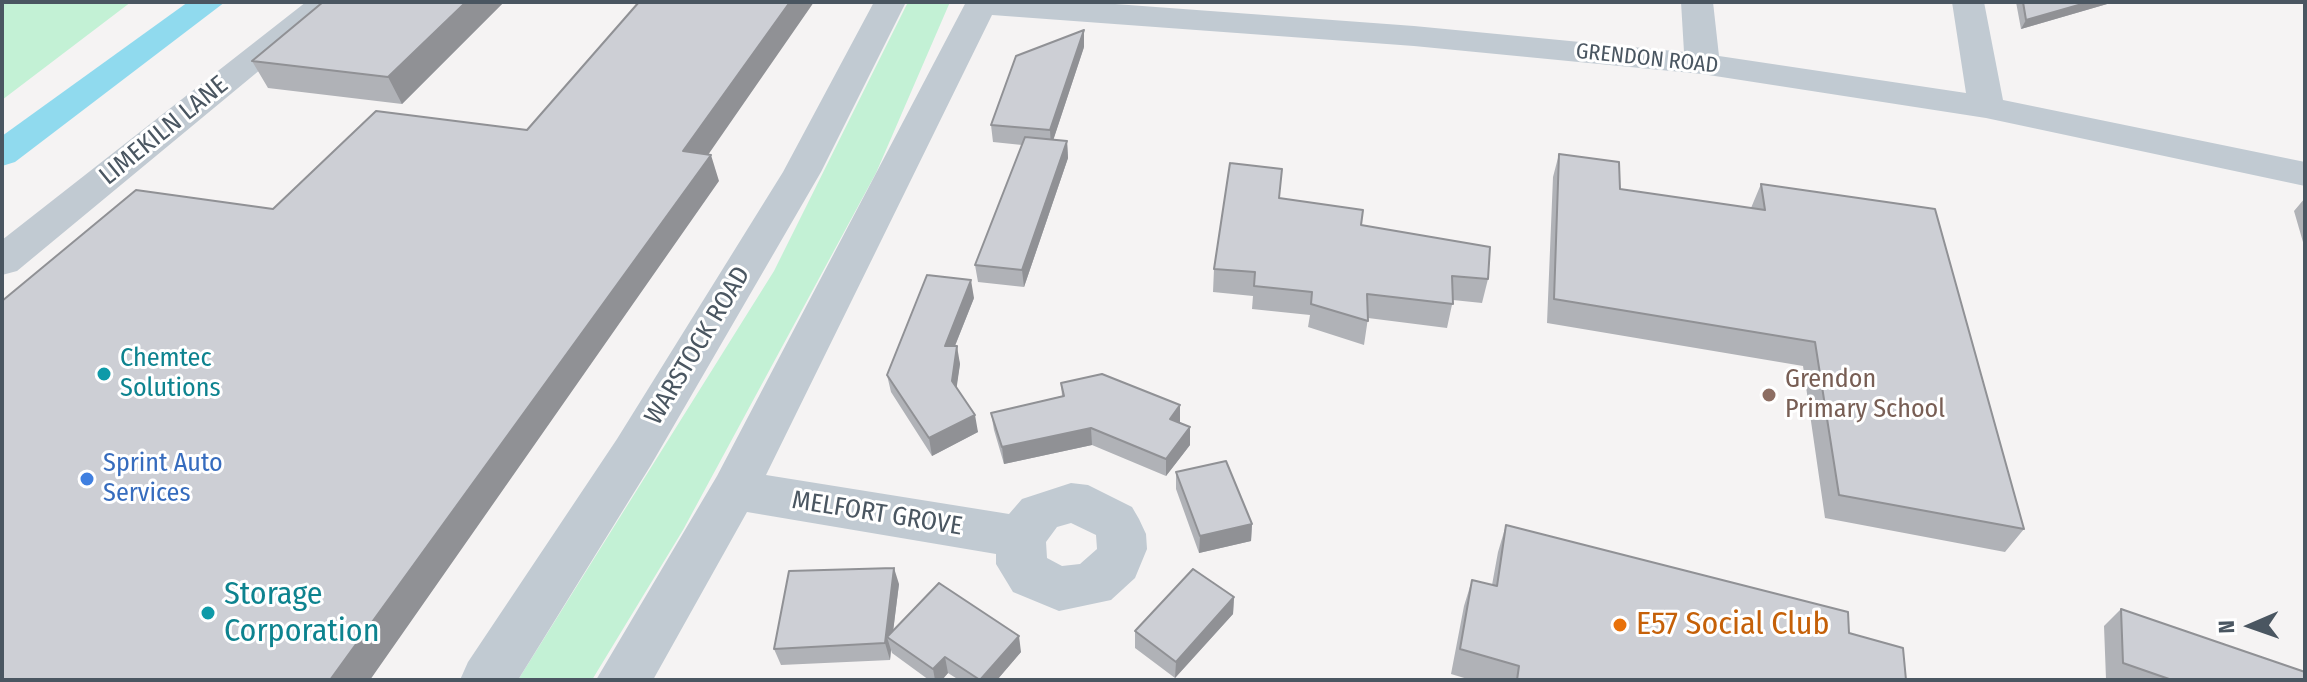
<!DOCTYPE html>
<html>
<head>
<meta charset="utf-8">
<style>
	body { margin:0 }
	#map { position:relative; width:2307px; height:682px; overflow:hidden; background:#f5f3f3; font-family:"Fira Sans Condensed",sans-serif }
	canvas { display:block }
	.frame { position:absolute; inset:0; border:4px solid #4a5661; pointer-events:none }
	.north { position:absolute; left:2211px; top:586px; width:80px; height:80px; -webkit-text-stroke:6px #fff; paint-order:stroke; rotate:268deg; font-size:22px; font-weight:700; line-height:32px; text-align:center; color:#4a5661 }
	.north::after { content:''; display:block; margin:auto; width:28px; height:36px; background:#4a5661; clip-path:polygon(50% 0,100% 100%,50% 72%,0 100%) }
</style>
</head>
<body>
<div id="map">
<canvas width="2307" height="682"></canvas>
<div class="frame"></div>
<div class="north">N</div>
</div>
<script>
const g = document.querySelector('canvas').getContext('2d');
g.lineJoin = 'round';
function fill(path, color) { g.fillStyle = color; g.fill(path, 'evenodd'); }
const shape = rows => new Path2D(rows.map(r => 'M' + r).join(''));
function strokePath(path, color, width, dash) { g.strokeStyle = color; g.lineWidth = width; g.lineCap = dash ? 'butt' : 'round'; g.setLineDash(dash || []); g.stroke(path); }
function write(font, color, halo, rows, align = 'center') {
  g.font = font + ' "Fira Sans Condensed",sans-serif'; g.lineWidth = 6; g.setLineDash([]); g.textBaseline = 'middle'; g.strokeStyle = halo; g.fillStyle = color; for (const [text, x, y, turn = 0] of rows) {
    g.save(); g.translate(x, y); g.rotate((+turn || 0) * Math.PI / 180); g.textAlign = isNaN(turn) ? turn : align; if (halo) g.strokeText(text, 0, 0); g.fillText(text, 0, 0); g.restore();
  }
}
const green = shape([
	[2,2,131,2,2,100],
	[908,2,950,2,876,173,683,530,592,680,518,680,774,271]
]);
const canal = shape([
	[188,2,225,2,15,162,2,166,2,136,188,2]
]);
const minor = shape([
	[306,2,342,2,17,271,2,275,2,240,306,2],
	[874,2,906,2,821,172,651,465,518,680,460,680,468,662,617,439,783,172,874,2],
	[966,2,1088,2,1414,26,1684,52,1681,2,1713,2,1719,56,1966,93,1952,2,1984,2,2003,100,2305,162,2305,186,1986,118,1702,74,1414,46,992,15,766,475,1009,514,1022,499,1071,483,1088,485,1132,507,1139,519,1146,534,1147,549,1135,578,1111,600,1059,611,1013,592,996,564,996,554,747,512,653,680,596,680,717,476,966,2],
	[1071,523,1096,535,1097,549,1080,564,1062,566,1047,558,1046,542,1057,527,1071,523]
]);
const wall = shape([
	[323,2,504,2,402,104,268,88,252,61],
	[2016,2,2114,2,2021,29],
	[1084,47,1053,140,1067,141,1068,158,1024,287,978,282,975,265,1022,145,993,142,991,125],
	[1559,154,1620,189,1751,208,1761,184,2024,529,2005,552,1825,518,1803,366,1547,323,1553,177],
	[1279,198,1361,225,1488,279,1482,303,1453,300,1447,328,1368,318,1364,345,1308,327,1310,315,1252,309,1253,296,1213,292,1214,269],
	[2305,198,2305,249,2294,211],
	[974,298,955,346,960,364,956,388,978,432,932,456,891,392,887,375],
	[1061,383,1190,427,1190,445,1166,476,1092,445,1004,464,994,430,991,413,1062,396],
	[2305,389,2305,417,2303,395],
	[1176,472,1252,524,1251,541,1199,553,1176,489],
	[1506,525,1849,633,1906,680,1471,680,1451,674,1464,606,1472,580,1492,585,1498,552],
	[899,584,893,631,1021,652,997,680,959,680,948,673,942,680,929,680,892,653,891,650,890,660,781,665,774,649],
	[1234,597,1233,614,1175,678,1135,648,1135,631],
	[2121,609,2305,680,2109,680,2106,679,2104,626]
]);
const shadedWall = shape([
	[466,2,504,2,402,104,388,77],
	[790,2,814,2,692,178,683,151],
	[2089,2,2114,2,2021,29,2026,20],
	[1084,30,1084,47,1051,147,1050,130],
	[1067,141,1068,158,1024,287,1022,270],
	[711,155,719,181,370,680,330,680],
	[971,280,974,298,948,363,945,346],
	[957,346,960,364,955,399,952,381],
	[1180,405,1180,423,1170,419],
	[975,415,978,432,932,456,929,438],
	[1190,427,1190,445,1166,476,1166,459],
	[1091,428,1092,445,1004,464,1002,447],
	[1252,524,1251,541,1199,553,1200,536],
	[894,568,899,584,892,640,887,637,891,650,890,660,885,643],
	[1234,597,1233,614,1175,678,1176,662],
	[1019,636,1021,652,997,680,980,680],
	[945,657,948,673,942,680,935,680,933,669]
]);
const building = shape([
	[323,2,466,2,388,77,252,61,323,2],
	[639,2,790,2,683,151,711,155,330,680,2,680,2,301,136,190,273,209,376,111,527,130,639,2],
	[2023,2,2089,2,2026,20,2023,2],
	[1084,30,1050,130,991,125,1016,56,1084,30],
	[1025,137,1067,141,1022,270,975,265,1025,137],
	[1559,154,1619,162,1620,189,1765,210,1761,184,1935,209,2024,529,1839,495,1815,342,1554,299,1559,154],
	[1230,163,1282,169,1279,198,1363,210,1361,225,1490,247,1488,279,1452,276,1453,304,1367,294,1368,321,1311,304,1312,292,1254,286,1255,272,1214,269,1230,163],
	[927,275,971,280,945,346,957,346,952,381,975,415,929,438,887,375,927,275],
	[1102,374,1180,405,1170,419,1190,427,1166,459,1091,428,1002,447,991,413,1064,396,1061,383,1102,374],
	[1226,461,1252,524,1200,536,1176,472,1226,461],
	[1506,525,1848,612,1849,633,1903,648,1906,680,1517,680,1519,666,1460,649,1472,580,1497,586,1506,525],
	[894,568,885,643,774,649,789,571,894,568],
	[1193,569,1234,597,1176,662,1135,631,1193,569],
	[939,583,1019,636,980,680,945,657,933,669,887,637,939,583],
	[2121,609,2305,672,2305,680,2172,680,2123,663,2121,609]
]);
const markers = [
	[104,374,8,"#0f9aa8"],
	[1769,395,8,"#8d6e63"],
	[87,479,8,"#3f7fe0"],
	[208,613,8,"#0f9aa8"],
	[1620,625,8,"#e8710a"]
];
const farStreetnames = [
	["GRENDON ROAD",1647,59,6]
];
const streetNames = [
	["LIMEKILN LANE",164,131,-39],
	["WARSTOCK ROAD",698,346,-59],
	["MELFORT GROVE",877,514,9]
];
const cultureNames = [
	["Chemtec",120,359],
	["Solutions",120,389]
];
const educationNames = [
	["Grendon",1785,380],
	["Primary School",1785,410]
];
const shopNames = [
	["Sprint Auto",103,464],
	["Services",103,494]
];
const nearCulturenames = [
	["Storage",224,595],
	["Corporation",224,632]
];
const nearFoodnames = [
	["E57 Social Club",1636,625]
];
fill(green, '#c3f1d5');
fill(canal, '#90daee');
fill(minor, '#c1cad2');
fill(wall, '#b0b2b7');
fill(shadedWall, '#909195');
fill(building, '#cdcfd5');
strokePath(building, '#909195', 2);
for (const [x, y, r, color] of markers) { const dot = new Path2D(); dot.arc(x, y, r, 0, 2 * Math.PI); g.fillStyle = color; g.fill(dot); strokePath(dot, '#fff', 3); }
write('22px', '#4a5661', '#fff', farStreetnames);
write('26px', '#4a5661', '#fff', streetNames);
write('26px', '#0d838f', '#fff', cultureNames, 'left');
write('26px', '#785e54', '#fff', educationNames, 'left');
write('26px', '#366cbe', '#fff', shopNames, 'left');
write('32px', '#0d838f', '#fff', nearCulturenames, 'left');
write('32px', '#c56008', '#fff', nearFoodnames, 'left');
</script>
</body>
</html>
